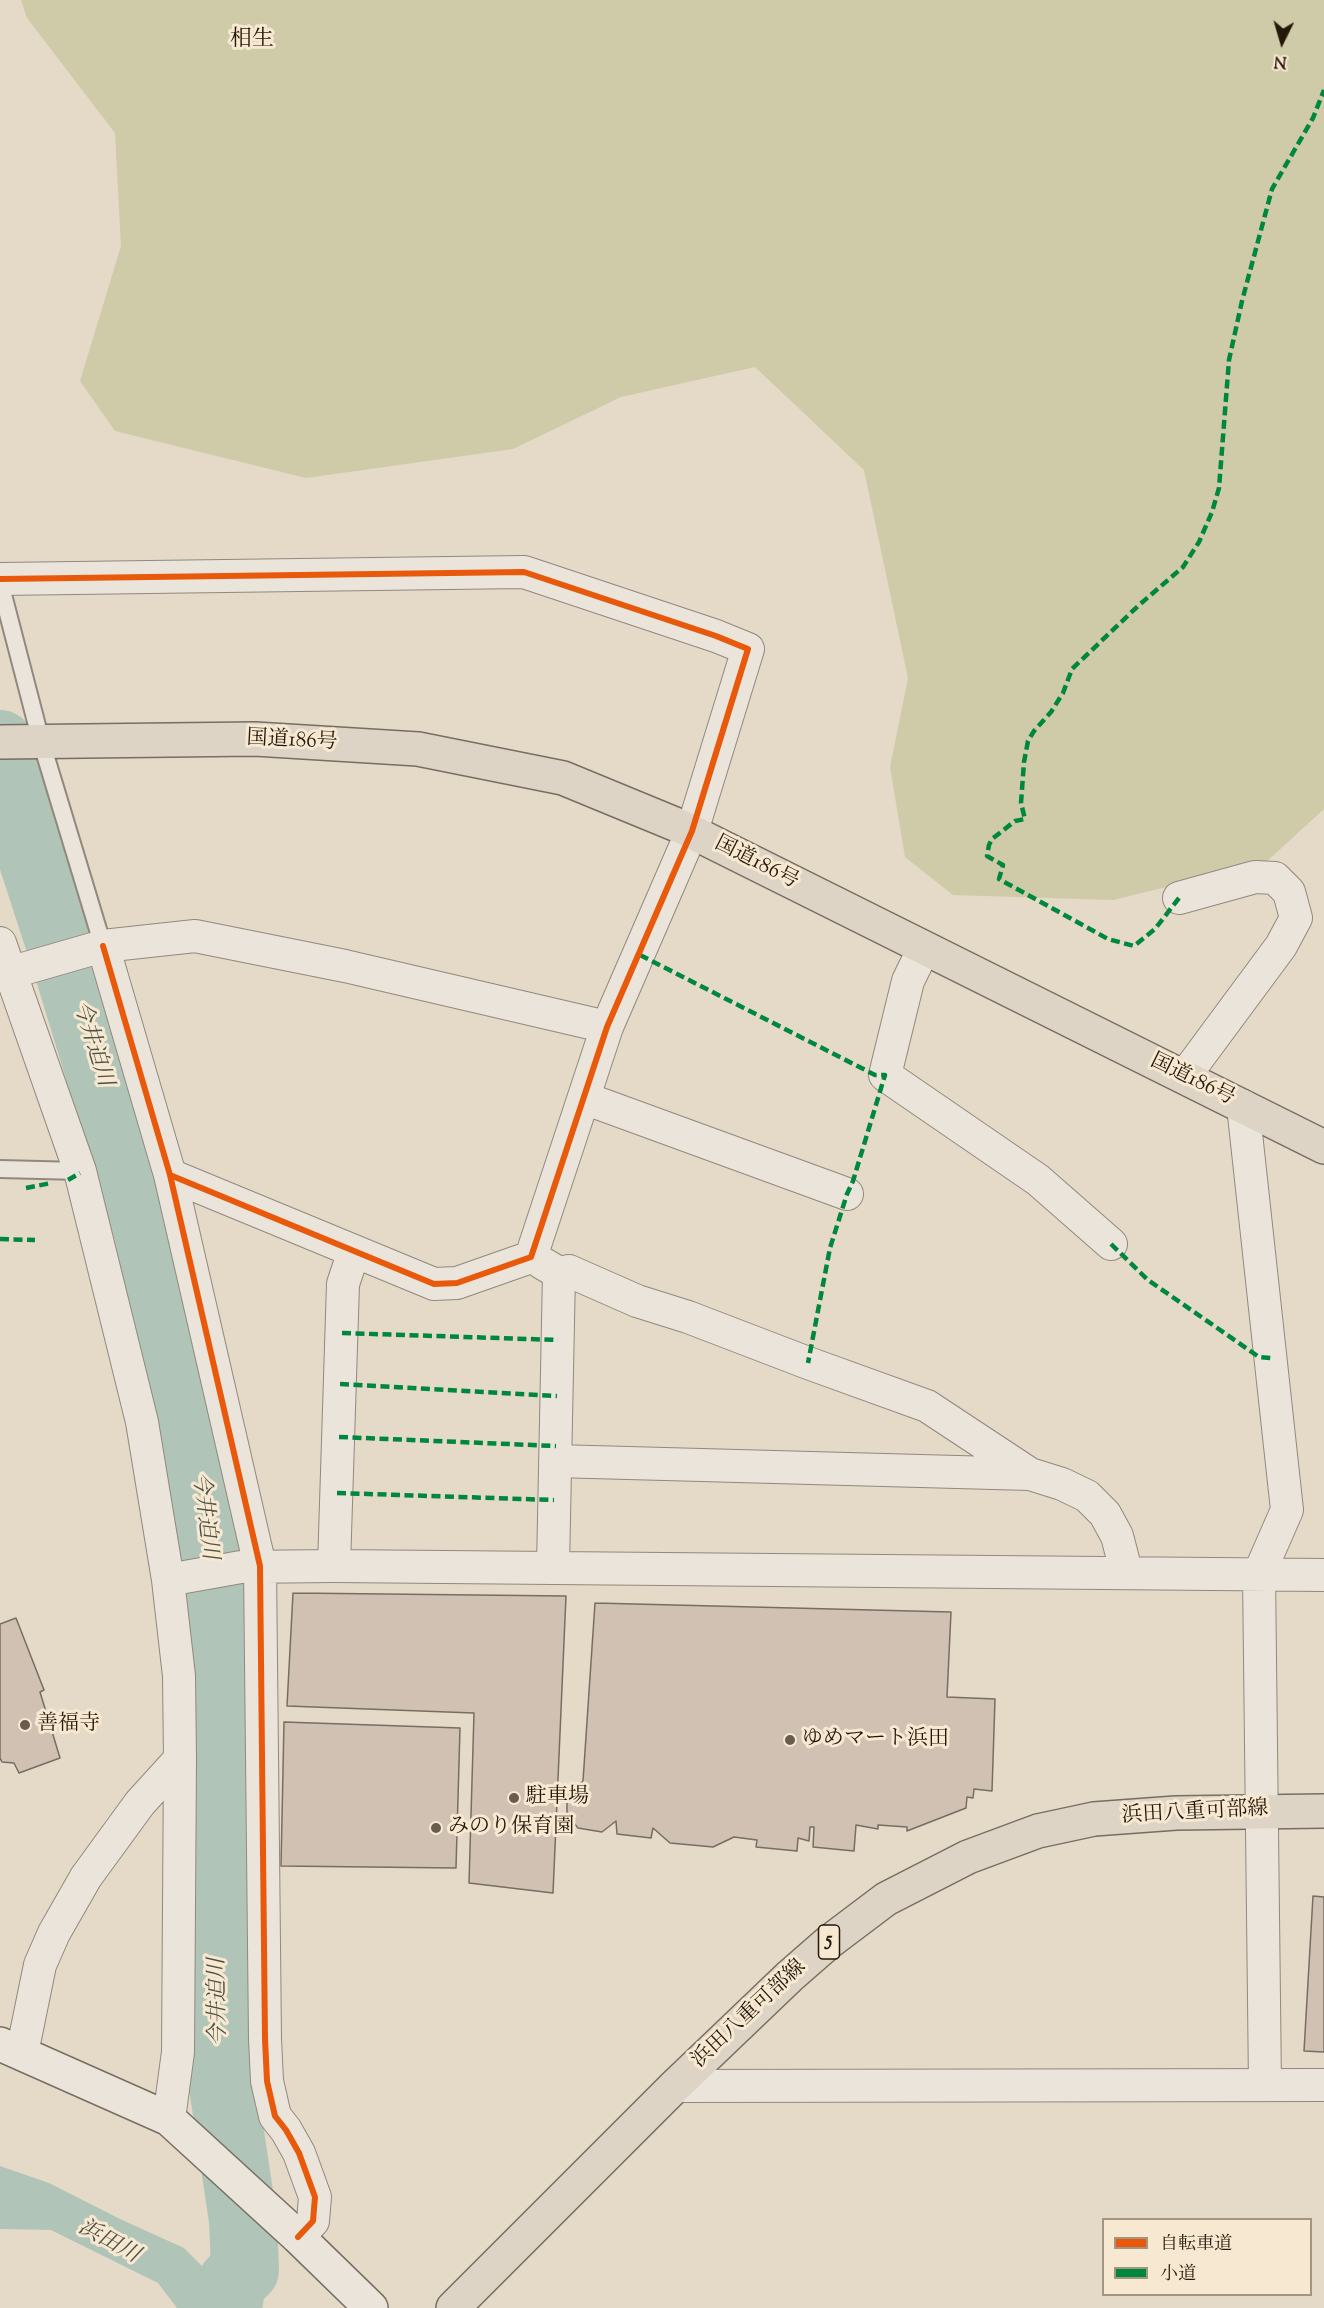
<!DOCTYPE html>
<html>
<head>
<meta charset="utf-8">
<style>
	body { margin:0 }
	#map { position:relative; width:1324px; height:2308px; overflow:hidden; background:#e5d9c7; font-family:"Sorts Mill Goudy","Noto Serif JP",serif }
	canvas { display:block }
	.legend { position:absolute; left:1102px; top:2218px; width:210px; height:78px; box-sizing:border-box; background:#f7e8d2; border:2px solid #a39582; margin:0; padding:8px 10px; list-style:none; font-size:18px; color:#241809 }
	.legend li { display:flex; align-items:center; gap:12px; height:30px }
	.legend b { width:30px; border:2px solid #a39582 }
	.north { position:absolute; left:1252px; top:12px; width:60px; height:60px; -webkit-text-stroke:4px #f7e8d2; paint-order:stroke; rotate:185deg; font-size:16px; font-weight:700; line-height:24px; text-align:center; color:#241809 }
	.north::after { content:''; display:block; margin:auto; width:21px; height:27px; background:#241809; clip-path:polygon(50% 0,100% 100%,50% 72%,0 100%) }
</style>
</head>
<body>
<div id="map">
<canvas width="1324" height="2308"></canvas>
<ul class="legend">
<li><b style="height:8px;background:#e8590c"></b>自転車道</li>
<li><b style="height:8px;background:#00873e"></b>小道</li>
</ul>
<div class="north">N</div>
</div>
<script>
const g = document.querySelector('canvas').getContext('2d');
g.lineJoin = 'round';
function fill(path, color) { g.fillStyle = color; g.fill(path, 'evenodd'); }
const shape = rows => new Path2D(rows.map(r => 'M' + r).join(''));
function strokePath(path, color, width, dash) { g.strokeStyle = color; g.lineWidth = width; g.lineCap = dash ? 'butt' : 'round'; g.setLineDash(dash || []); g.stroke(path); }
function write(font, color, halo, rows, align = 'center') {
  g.font = font + ' "Sorts Mill Goudy","Noto Serif JP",serif'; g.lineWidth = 6; g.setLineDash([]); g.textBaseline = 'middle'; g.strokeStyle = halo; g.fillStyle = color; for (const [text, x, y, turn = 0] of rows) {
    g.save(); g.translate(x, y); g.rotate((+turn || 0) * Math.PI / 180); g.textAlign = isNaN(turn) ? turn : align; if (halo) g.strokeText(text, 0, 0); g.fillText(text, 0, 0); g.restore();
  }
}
const green = shape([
	[21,0,1324,0,1324,809,1265,863,1113,900,953,895,905,857,890,767,908,678,864,470,755,367,621,397,513,449,306,478,115,431,80,381,121,246,115,133,27,18]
]);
const water = shape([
	[0,2166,49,2183,120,2219,184,2248,202,2266,215,2273,259,2308,177,2308,158,2283,51,2230,0,2229]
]);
const river = shape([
	[0,744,19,818,69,972,147,1229,192,1428,213,1598,218,1701,216,1827,221,2073,243,2220,245,2270,232,2282,228,2308]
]);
const building = shape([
	[293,1593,566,1596,553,1893,469,1883,474,1713,287,1706,293,1593],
	[595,1603,951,1612,947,1697,995,1699,992,1791,974,1789,973,1798,967,1797,966,1808,907,1831,907,1827,878,1825,878,1829,856,1825,854,1851,813,1847,814,1827,810,1827,809,1841,798,1838,797,1851,756,1847,757,1840,734,1837,713,1847,670,1843,653,1828,651,1838,617,1834,616,1821,602,1832,578,1828,567,1815,567,1797,583,1781,595,1603],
	[16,1618,44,1690,40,1692,60,1758,19,1773,14,1763,2,1762,0,1758,0,1624,16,1618],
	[284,1722,460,1728,456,1868,281,1866,284,1722],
	[1313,1896,1324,1897,1324,2052,1304,2051,1313,1896]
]);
const lane = shape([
	[0,583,41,741,103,946],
	[0,1169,80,1171]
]);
const street = shape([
	[0,579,524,572,716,636,748,649,692,831,607,1027,531,1257,457,1283,434,1284,170,1175],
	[1179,898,1255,877,1275,878,1289,892,1296,918,1281,946,1184,1077],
	[0,943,80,1171,142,1422,168,1580,179,1676,180,1759,178,2052,169,2119],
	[103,946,170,1175,260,1566,265,2039,267,2081,275,2116,286,2130,299,2153,315,2197,313,2221,298,2237],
	[924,948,908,981,885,1075,1038,1180,1111,1244],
	[9,973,103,946,195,936,345,966,607,1027],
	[584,1098,847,1194],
	[1243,1106,1287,1510,1259,1574,1265,2085],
	[542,1263,559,1273,553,1567],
	[559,1273,569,1271,637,1301,688,1317,808,1363,927,1406,1030,1474],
	[555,1461,1030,1474,1062,1484,1087,1496,1105,1514,1117,1536,1123,1559,1122,1573],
	[334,1566,343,1284,354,1251],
	[168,1580,241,1567,334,1566,1324,1575],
	[22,2053,40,1965,54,1933,86,1877,140,1803,180,1759],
	[675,2086,1324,2085]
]);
const secondary = shape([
	[0,2044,169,2119,298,2237,371,2308]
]);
const primary = shape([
	[453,2308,675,2086,790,1976,829,1942,886,1899,968,1857,1038,1831,1094,1819,1176,1813,1324,1811]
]);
const highway = shape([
	[0,742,255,739,418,749,563,778,682,827,1324,1147]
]);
const quiet = shape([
	[1179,898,1155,929,1134,946,1108,939,999,879,1003,865,987,856,989,845,992,839,1015,821,1025,819,1021,803,1024,762,1028,741,1034,731,1051,712,1063,693,1072,669,1138,606,1183,567,1199,542,1212,512,1219,488,1229,360,1242,301,1272,189,1313,118,1324,90],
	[640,955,875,1075,885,1075,853,1181,847,1194,830,1248,808,1363],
	[68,1180,80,1173],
	[26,1188,51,1183],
	[0,1239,35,1240],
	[1111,1244,1148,1280,1259,1357,1271,1358],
	[342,1333,558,1340],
	[340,1384,557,1396],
	[339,1437,556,1446],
	[337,1493,554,1500]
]);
const cycleway = shape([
	[0,579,524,572,716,636,748,649,692,831,607,1027,531,1257,457,1283,434,1284,170,1175],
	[103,946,170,1175,260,1566,265,2039,267,2081,275,2116,286,2130,299,2153,315,2197,313,2221,298,2237]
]);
const markers = [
	[25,1725,6,"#685c4c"],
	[790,1740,6,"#685c4c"],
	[514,1798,6,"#685c4c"],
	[436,1828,6,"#685c4c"]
];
const shields = [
	[829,1942,21]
];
const shieldNames = [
	["5",829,1942]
];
const streetNames = [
	["国道186号",292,742,3],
	["国道186号",756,864,27],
	["国道186号",1192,1081,26],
	["浜田八重可部線",1195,1814,-3],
	["浜田八重可部線",750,2015,-43]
];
const poiNames = [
	["善福寺",37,1725],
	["ゆめマート浜田",802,1740],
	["駐車場",526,1798],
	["みのり保育園",448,1828]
];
const neighbourhoodNames = [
	["相生",252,41]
];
const waterNames = [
	["今井迫川",91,1044,73],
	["今井迫川",203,1516,83],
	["今井迫川",220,2002,-91],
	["浜田川",108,2243,29]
];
fill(green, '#cfcba8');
fill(water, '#b1c4b8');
strokePath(river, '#b1c4b8', 68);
fill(building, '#d0c1b3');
strokePath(building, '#766e63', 1.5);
strokePath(lane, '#91897d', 20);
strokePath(street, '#91897d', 34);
strokePath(secondary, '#766e63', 36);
strokePath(primary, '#766e63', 36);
strokePath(highway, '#766e63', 36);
strokePath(lane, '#eae4db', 16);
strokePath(street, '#eae4db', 32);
strokePath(secondary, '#eae4db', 33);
strokePath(primary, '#ddd4c5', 33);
strokePath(highway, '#ddd4c5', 33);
strokePath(quiet, '#00873e', 4.5, [9, 4.5]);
strokePath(cycleway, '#e8590c', 6);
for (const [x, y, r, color] of markers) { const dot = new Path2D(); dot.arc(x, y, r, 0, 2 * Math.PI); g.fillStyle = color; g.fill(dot); strokePath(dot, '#f7e8d2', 2); }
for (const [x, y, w] of shields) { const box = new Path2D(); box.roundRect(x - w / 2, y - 17, w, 34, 4.5); g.fillStyle = '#f7e8d2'; g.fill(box); strokePath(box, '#241809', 1.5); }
write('bold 20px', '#241809', null, shieldNames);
write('21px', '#241809', '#f7e8d2', streetNames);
write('21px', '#241809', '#f7e8d2', poiNames, 'left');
write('22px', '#241809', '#f7e8d2', neighbourhoodNames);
write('italic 22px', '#4e5144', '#f7e8d2', waterNames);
</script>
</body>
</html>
